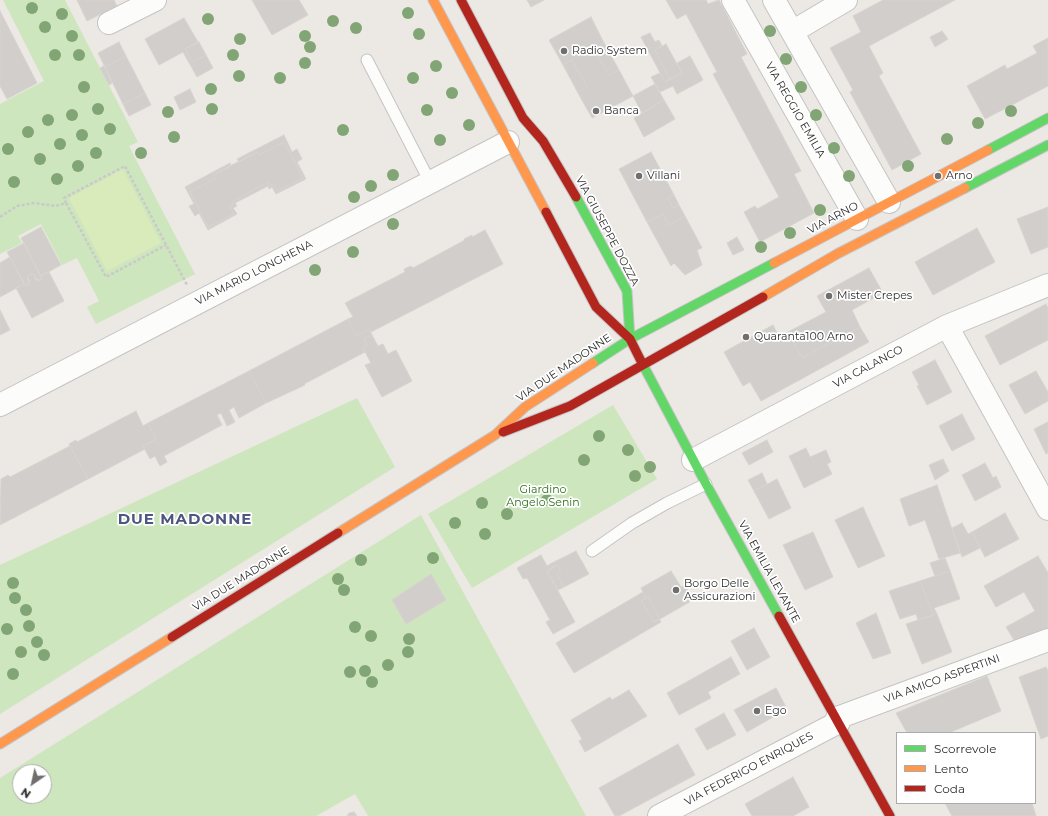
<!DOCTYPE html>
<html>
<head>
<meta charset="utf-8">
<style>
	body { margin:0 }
	#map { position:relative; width:1048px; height:816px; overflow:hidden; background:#ece8e4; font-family:Montserrat,sans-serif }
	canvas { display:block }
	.legend { position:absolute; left:896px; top:732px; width:140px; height:72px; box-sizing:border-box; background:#fff; border:1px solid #ababab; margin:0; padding:5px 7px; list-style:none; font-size:12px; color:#2e2e2e }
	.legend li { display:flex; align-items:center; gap:8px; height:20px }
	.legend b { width:20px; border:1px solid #ababab }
	.north { position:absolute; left:12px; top:764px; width:40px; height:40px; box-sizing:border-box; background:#fff; border:1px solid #ababab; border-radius:50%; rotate:214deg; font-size:11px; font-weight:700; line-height:16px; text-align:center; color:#2e2e2e }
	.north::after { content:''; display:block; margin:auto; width:14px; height:18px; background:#706f6e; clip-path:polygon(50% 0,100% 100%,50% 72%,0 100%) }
</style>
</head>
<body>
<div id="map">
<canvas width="1048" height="816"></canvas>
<ul class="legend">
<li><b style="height:5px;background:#63d668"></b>Scorrevole</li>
<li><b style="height:5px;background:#ff974d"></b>Lento</li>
<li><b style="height:5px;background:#b3261e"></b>Coda</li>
</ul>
<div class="north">N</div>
</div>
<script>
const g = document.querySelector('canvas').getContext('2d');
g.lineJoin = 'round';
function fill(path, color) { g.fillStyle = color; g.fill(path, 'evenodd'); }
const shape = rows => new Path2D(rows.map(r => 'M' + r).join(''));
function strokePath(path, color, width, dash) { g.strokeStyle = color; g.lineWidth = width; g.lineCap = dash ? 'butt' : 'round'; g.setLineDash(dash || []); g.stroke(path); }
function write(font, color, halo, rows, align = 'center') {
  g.font = font + ' Montserrat,sans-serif'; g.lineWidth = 3.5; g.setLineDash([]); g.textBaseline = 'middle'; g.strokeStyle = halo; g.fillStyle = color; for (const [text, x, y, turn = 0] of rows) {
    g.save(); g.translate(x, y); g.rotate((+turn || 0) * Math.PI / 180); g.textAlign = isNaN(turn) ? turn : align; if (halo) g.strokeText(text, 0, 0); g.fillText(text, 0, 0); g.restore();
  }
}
const green = shape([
	[3,0,65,0,138,142,129,146,195,274,96,324,87,307,99,301,77,258,62,265,41,224,18,236,22,243,0,254,0,104,44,81],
	[357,398,395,467,0,714,0,565],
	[613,405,657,479,472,588,428,514],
	[421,515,586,816,368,816,355,794,316,816,0,816,0,778],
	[20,772,44,772,44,796,20,796]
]);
const pitch = shape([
	[123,169,161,243,107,271,69,198]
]);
const building = shape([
	[77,0,114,0,117,6,87,21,77,0],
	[252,0,299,0,308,15,272,35,252,0],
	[527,0,544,0,531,7,527,0],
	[666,0,706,0,708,4,719,0,747,54,741,57,801,171,794,174,814,213,760,242,744,212,755,206,757,209,779,197,713,74,717,72,686,14,677,19,666,0],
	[883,0,955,0,869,46,883,73,879,76,921,154,892,170,850,92,853,90,830,48,861,32,853,16,883,0],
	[0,11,37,83,7,99,0,86,0,11],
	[591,17,604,43,594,49,609,75,619,70,633,96,592,118,578,93,587,87,572,60,563,65,549,40,591,17],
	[184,18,198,42,185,49,192,62,206,55,213,68,197,77,183,52,159,65,145,39,184,18],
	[942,31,948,39,935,47,930,37,942,31],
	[650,33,655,42,659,40,662,46,655,50,670,79,665,82,641,37,650,33],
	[1048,38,1048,86,985,119,967,86,1005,65,1007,69,1037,53,1033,46,1048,38],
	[119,42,126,56,105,67,98,53,119,42],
	[199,42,206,55,192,62,185,49,199,42],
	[604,43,619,70,609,75,594,49,604,43],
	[666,44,682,73,670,79,655,50,666,44],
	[126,56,145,93,123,104,105,67,126,56],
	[690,56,703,80,677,94,673,86,660,92,651,77,660,73,665,82,682,73,677,63,690,56],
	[572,60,587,87,578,93,563,65,572,60],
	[104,66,112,83,109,85,100,68,104,66],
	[655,84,664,100,642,113,633,96,655,84],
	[190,89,196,102,180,110,174,97,190,89],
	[145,93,151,105,129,116,123,104,145,93],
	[664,100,675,119,644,137,634,118,664,100],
	[284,135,292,152,297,149,302,159,297,162,306,179,276,194,272,187,269,189,268,186,235,203,237,206,233,208,237,214,208,230,199,213,195,216,189,206,194,204,185,187,230,163,231,166,213,175,215,179,190,192,208,227,234,214,230,207,233,205,232,202,268,182,270,186,273,184,277,191,303,178,284,142,259,155,257,152,239,162,237,159,284,135],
	[284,142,303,178,277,191,273,184,270,186,268,182,232,202,233,205,230,207,234,214,208,227,190,192,215,179,213,175,257,152,259,155,284,142],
	[651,152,674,195,668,198,673,208,679,205,685,216,669,225,663,214,647,222,619,169,651,152],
	[674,195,679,205,673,208,668,198,674,195],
	[1048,207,1048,247,1031,254,1017,219,1048,207],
	[663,214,669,225,685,216,702,248,697,250,702,265,685,275,674,263,671,266,647,222,663,214],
	[41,227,61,265,41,276,21,238,41,227],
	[977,228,995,262,933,295,915,262,977,228],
	[485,230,503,264,371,332,369,329,356,336,348,319,353,317,345,303,405,272,404,269,411,266,413,268,465,240,464,239,472,235,472,237,485,230],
	[737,237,744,250,733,255,727,243,737,237],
	[24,243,42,279,36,280,33,273,27,276,30,282,26,286,7,252,24,243],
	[10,257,24,284,0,297,0,263,10,257],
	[869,268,883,293,852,310,860,327,802,358,788,332,826,312,817,296,869,268],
	[49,272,64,301,32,318,16,288,24,284,26,286,29,284,27,276,33,273,38,281,42,279,41,276,49,272],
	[1046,304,1048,308,1048,340,1000,365,985,336,1046,304],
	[0,310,10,330,0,335,0,310],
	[348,319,356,336,369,329,372,335,364,339,367,345,363,348,365,352,304,384,305,385,266,403,249,371,348,319],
	[773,325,779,337,788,332,802,358,860,327,869,342,761,401,750,382,743,386,724,352,773,325],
	[372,335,378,346,383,344,388,354,396,350,412,381,382,397,365,365,371,363,363,348,367,345,364,339,372,335],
	[935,360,952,392,927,405,917,386,919,385,912,372,935,360],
	[249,371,266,403,239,418,234,407,229,410,235,422,227,426,221,413,217,415,222,425,164,456,167,462,160,466,155,456,150,459,143,446,156,439,148,423,249,371],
	[1036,371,1048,392,1048,401,1025,414,1009,385,1036,371],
	[136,411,143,426,148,423,156,439,143,446,145,449,88,479,69,444,76,440,77,442,136,411],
	[962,414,975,439,952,451,939,426,962,414],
	[1048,422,1048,453,1046,454,1034,429,1048,422],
	[767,440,773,452,749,465,742,453,767,440],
	[70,446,88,479,0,525,1,479,8,475,10,477,70,446],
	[806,448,810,457,826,450,831,462,827,464,832,474,804,488,789,456,806,448],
	[943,459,949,471,935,480,929,465,943,459],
	[985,463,993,478,996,476,1001,487,975,501,962,475,985,463],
	[762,473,767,484,754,491,748,480,762,473],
	[777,479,791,508,769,519,754,491,777,479],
	[937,485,960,553,939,559,925,520,909,526,900,499,937,485],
	[863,507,885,556,858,568,835,520,863,507],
	[1005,513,1019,539,985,557,972,532,1005,513],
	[962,523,968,534,972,532,980,548,962,557,952,528,962,523],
	[813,532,833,577,805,590,783,545,813,532],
	[576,551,589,574,564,587,557,574,561,571,557,565,553,567,550,564,576,551],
	[541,555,547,566,550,564,553,567,547,571,575,622,553,634,546,622,550,620,527,578,523,579,517,568,541,555],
	[1038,556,1048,573,1048,635,1017,645,1006,627,1035,611,1024,592,996,607,984,586,1038,556],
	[945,558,950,571,935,576,930,563,945,558],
	[557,565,561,571,557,574,564,587,558,590,547,571,557,565],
	[671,571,681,587,685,585,693,600,660,619,648,597,646,598,641,588,671,571],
	[950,571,960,599,934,608,937,614,933,615,920,581,950,571],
	[431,574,446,600,406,624,392,600,431,574],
	[920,581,933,615,918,620,916,614,900,619,889,591,920,581],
	[643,592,646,598,641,601,654,622,659,619,661,622,574,673,556,643,643,592],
	[648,597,660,619,654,622,641,601,648,597],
	[876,613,891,653,873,659,856,623,876,613],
	[937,614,952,652,922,664,906,624,937,614],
	[754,628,770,657,747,670,731,641,754,628],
	[731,657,740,674,708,692,711,698,679,715,667,693,731,657],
	[1046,667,1048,671,1048,736,1041,739,1019,677,1046,667],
	[987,676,1001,711,951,732,951,733,907,733,896,713,987,676],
	[776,688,787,709,747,732,734,710,776,688],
	[629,690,647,716,585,752,579,741,582,739,571,720,610,697,612,700,629,690],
	[724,713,736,735,707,750,695,729,724,713],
	[678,744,695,775,619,816,615,816,599,788,678,744],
	[793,777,809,807,793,816,752,816,745,804,793,777],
	[945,803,1032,803,1036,816,952,816,945,803],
	[354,812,357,816,347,816,349,813,354,812]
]);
const path = shape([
	[66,203,106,277,166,245],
	[0,217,17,206,34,203,56,206,66,203,64,198,125,166,187,285]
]);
const lane = shape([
	[367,60,430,182],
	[592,551,632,523,667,503,706,484]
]);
const street = shape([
	[733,0,857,219],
	[774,0,889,202],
	[109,23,155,0],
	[792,32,846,0],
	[947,326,1048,509],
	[0,405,508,142],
	[693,460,947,326,1048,285],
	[837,718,1048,640],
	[659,816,839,722]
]);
const fast = shape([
	[988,150,1048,118],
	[965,188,1048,145],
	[576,197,627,291,630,339],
	[641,361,706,484,779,616],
	[593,363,630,339,774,263]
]);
const slow = shape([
	[433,0,546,212],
	[774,263,988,150],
	[763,297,837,254,965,188],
	[338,533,495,435,525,407,593,363],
	[0,744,172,637]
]);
const jam = shape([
	[461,0,523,118,543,141,576,197],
	[546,212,596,307,630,339,641,361],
	[503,432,570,406,763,297],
	[779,616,890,816],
	[172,637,338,533]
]);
const trees = [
	[32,8],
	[408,13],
	[62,14],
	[208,19],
	[333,21],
	[45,27],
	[356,28],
	[770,31],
	[419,34],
	[72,36],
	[305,36],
	[240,39],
	[310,47],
	[55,55],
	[79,55],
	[233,55],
	[786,59],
	[305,63],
	[436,66],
	[239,76],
	[280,78],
	[413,78],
	[84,87],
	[801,87],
	[211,89],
	[452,93],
	[98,109],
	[212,109],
	[427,110],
	[1011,111],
	[168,112],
	[72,115],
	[816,115],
	[48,120],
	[978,123],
	[469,125],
	[110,129],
	[343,130],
	[28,132],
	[82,135],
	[174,137],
	[947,139],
	[440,140],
	[60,144],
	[834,148],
	[8,149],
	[96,153],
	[141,153],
	[40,159],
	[78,166],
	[908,166],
	[393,175],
	[849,176],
	[57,179],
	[14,182],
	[371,186],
	[354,197],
	[820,210],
	[393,224],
	[790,233],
	[761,247],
	[353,252],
	[315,270],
	[599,436],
	[628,450],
	[584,460],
	[650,467],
	[635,476],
	[547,500],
	[482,503],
	[507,514],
	[455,523],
	[485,534],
	[433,558],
	[361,560],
	[338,579],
	[13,583],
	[344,590],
	[15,598],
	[26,610],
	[29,626],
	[355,627],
	[7,629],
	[371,636],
	[409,639],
	[37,642],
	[21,652],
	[408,652],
	[44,655],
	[388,665],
	[365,671],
	[350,672],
	[13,674],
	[372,682]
];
const markers = [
	[564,51,4,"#706f6e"],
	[596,111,4,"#706f6e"],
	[639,176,4,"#706f6e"],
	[938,176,4,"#706f6e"],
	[829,296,4,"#706f6e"],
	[746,337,4,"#706f6e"],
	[676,590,4,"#706f6e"],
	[757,711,4,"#706f6e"]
];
const poiNames = [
	["Radio System",572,51],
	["Banca",604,111],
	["Villani",647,176],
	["Arno",946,176],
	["Mister Crepes",837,296],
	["Quaranta100 Arno",754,337],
	["Borgo Delle",684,584],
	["Assicurazioni",684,597],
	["Ego",765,711]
];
const streetNames = [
	["VIA REGGIO EMILIA",795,110,60],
	["VIA ARNO",833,218,-28],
	["VIA GIUSEPPE DOZZA",607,231,62],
	["VIA MARIO LONGHENA",254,273,-27],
	["VIA CALANCO",868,367,-28],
	["VIA DUE MADONNE",564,368,-34],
	["VIA EMILIA LEVANTE",769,572,61],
	["VIA DUE MADONNE",241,579,-32],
	["VIA AMICO ASPERTINI",942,679,-20],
	["VIA FEDERIGO ENRIQUES",749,769,-28]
];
const parkNames = [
	["Giardino",543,490],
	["Angelo Senin",543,503]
];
const districtNames = [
	["DUE MADONNE",185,520]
];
fill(green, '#cee6be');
fill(pitch, '#d9eabb');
fill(building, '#d1cecb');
strokePath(building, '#d7d4d0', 1);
strokePath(lane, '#c5c4c5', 13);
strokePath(street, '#c5c4c5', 24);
strokePath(fast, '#c5c4c5', 11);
strokePath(slow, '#c5c4c5', 11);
strokePath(jam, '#c5c4c5', 11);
strokePath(path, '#c9c9c8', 2.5, [3, 2]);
strokePath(lane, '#fcfcfb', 11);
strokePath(street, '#fcfcfb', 22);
strokePath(fast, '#63d668', 9);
strokePath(slow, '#ff974d', 9);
strokePath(jam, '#b3261e', 9);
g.fillStyle = '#82a575';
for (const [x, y] of trees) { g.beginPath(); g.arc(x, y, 6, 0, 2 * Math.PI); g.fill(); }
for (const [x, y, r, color] of markers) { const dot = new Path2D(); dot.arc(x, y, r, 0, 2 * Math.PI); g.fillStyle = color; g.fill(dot); strokePath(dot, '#fff', 1.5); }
write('11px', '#2e2e2e', '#fff', poiNames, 'left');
write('11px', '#2e2e2e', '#fff', streetNames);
write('11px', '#2c6e1b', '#fff', parkNames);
g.letterSpacing = '1px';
write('bold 15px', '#4d5680', '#fff', districtNames);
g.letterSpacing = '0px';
</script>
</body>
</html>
